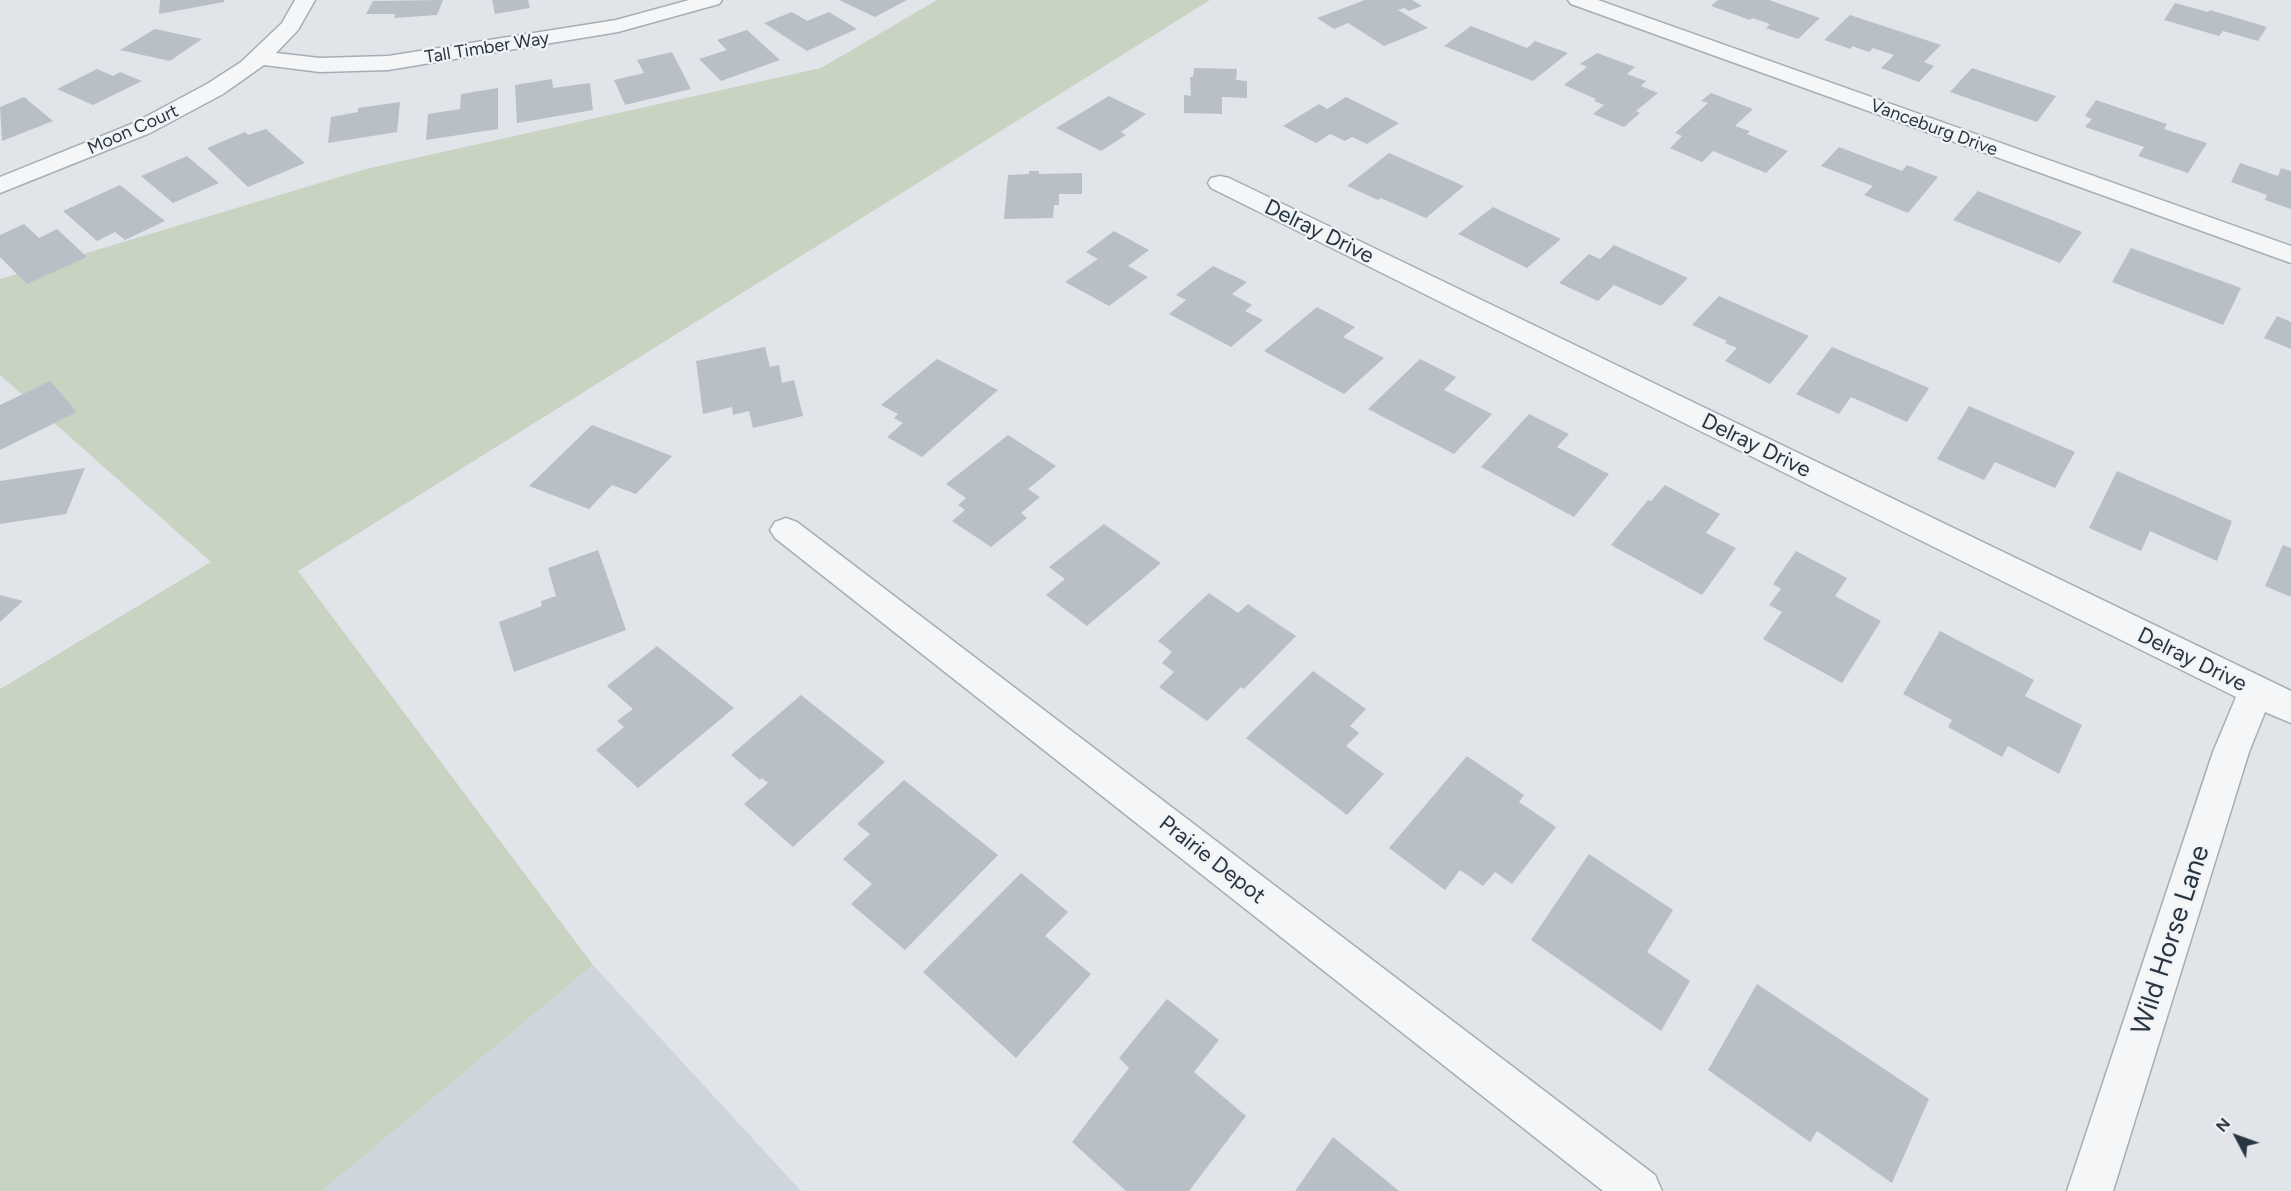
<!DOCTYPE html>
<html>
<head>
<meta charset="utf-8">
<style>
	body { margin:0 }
	#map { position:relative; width:2291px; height:1191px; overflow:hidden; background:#e1e5ea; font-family:Figtree,sans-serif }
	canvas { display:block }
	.north { position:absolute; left:2207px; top:1107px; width:60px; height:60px; -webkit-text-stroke:4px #f1f4f7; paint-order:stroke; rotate:311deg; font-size:16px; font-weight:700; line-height:24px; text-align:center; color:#293541 }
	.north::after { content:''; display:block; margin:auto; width:21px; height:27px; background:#293541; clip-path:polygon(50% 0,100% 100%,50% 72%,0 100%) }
</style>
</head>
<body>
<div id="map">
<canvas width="2291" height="1191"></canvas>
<div class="north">N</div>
</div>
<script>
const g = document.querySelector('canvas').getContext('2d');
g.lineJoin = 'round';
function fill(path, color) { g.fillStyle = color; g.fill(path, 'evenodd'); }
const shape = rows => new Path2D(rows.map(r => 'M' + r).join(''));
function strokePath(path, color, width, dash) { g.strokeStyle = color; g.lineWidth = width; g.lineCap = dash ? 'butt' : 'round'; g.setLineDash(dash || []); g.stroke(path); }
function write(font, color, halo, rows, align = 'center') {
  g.font = font + ' Figtree,sans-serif'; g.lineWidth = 4.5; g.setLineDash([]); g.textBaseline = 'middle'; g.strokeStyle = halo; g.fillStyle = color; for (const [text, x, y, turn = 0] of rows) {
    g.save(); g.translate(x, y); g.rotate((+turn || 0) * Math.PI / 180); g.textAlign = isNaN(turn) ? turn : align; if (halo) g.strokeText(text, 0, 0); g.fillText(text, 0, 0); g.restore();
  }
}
const built = shape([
	[593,965,801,1191,322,1191]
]);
const green = shape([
	[937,0,1210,0,298,571,593,965,322,1191,0,1191,0,689,211,562,0,375,0,279,366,169,821,68]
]);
const building = shape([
	[160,0,224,0,224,2,159,14],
	[443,0,437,15,394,18,395,14,366,14,373,1],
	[492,0,528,0,530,8,495,14],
	[839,0,907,0,875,17],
	[1365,0,1412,0,1422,6,1409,11,1404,8,1398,10,1428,28,1384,46,1348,23,1334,29,1317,18],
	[1718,0,1769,0,1820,18,1798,39,1766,28,1770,24,1752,18,1750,20,1711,6],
	[2175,3,2208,12,2210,10,2267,27,2258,41,2223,31,2219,36,2164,20],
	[792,12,807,21,829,12,857,29,807,51,764,23],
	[1850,15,1941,45,1924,62,1934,66,1919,82,1881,68,1894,55,1873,48,1869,52,1852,46,1851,49,1824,40],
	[1471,26,1527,48,1535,41,1568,53,1533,81,1444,46],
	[155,29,202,39,170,61,120,50],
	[747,30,780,60,721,81,699,59,727,50,717,40],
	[672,52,691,89,625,105,614,80,644,73,637,60],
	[1597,53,1635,67,1627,74,1646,81,1641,86,1658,93,1636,111,1640,113,1624,127,1593,114,1604,105,1594,101,1596,99,1564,85,1587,67,1580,64],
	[1194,68,1237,69,1236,80,1247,81,1247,98,1222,97,1222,114,1184,113,1184,95,1191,96,1190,77,1193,77],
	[1972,68,2056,96,2037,122,1950,92],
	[97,69,113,76,120,72,142,81,93,105,57,89],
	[552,79,553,88,590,83,593,110,517,123,515,85],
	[498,88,498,129,426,140,428,114,460,109,461,94],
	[1711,93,1753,109,1735,126,1750,131,1747,134,1788,151,1766,173,1713,151,1702,162,1670,148,1682,136,1675,133,1708,103,1701,101],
	[1109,96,1146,114,1121,132,1126,135,1101,151,1056,128],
	[24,97,53,121,2,141,0,107],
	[1346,97,1399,123,1367,144,1352,137,1345,141,1330,134,1316,143,1283,126,1319,104,1327,109],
	[2096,100,2167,124,2164,129,2207,143,2188,173,2138,156,2144,147,2085,127,2092,119,2085,116],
	[400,102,397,132,328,143,331,117,358,112,358,108],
	[266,129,305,163,248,187,207,148,245,132,248,135],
	[1839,147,1902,171,1907,165,1938,177,1908,213,1864,195,1873,186,1821,166],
	[1389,153,1464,186,1426,218,1381,198,1378,200,1347,186],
	[187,156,219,183,173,203,141,176],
	[2240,163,2278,176,2281,168,2291,171,2291,209,2265,200,2267,195,2231,182],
	[1029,171,1039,171,1039,174,1082,173,1082,194,1059,194,1059,205,1054,205,1053,218,1004,219,1008,175,1029,174],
	[120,185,165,221,125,240,115,232,97,241,63,211],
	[1978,191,2082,232,2060,263,1953,220],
	[1493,207,1561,239,1527,268,1458,234],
	[24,224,39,238,57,229,87,257,27,284,0,257,0,235],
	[1114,231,1149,250,1128,266,1148,277,1109,306,1065,282,1098,259,1086,252],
	[1614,245,1688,278,1661,306,1614,285,1598,301,1559,283,1589,254,1600,259],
	[2131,248,2241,288,2223,325,2112,282],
	[1213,266,1247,282,1232,294,1252,305,1245,311,1263,320,1231,347,1169,314,1186,300,1176,295],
	[1719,296,1809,336,1770,384,1725,361,1737,348,1725,343,1727,341,1692,325],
	[1317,307,1355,327,1343,337,1384,358,1344,394,1264,351],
	[2277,316,2291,322,2291,349,2264,338],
	[765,347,770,367,779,365,782,383,794,380,803,416,753,428,749,411,733,415,732,407,703,414,696,361],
	[1832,347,1929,388,1907,422,1851,397,1839,414,1796,394],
	[937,359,998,390,922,457,887,437,903,423,894,418,898,414,881,405],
	[1420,359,1456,377,1444,390,1492,414,1454,454,1368,409],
	[50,381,77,412,0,450,0,405],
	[1969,406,2075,452,2055,488,1995,462,1984,480,1937,459],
	[1529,414,1569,434,1557,447,1609,474,1574,517,1481,467],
	[592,425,672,456,636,494,612,485,589,509,529,486],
	[1008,435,1056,466,1028,489,1040,497,1021,513,1027,518,991,547,952,521,965,510,958,505,966,498,946,484],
	[85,468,66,514,0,524,0,481],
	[2117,471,2232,521,2217,561,2150,531,2141,551,2089,528],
	[1665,485,1720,514,1706,533,1736,548,1702,595,1611,545,1648,500,1651,501],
	[1104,524,1161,563,1087,626,1046,595,1065,579,1049,567],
	[2283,545,2291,548,2291,597,2265,586],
	[598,550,626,630,514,672,499,622,542,606,541,601,556,596,548,568],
	[1796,551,1847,578,1835,596,1881,621,1842,683,1763,639,1782,612,1769,605,1781,589,1773,584],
	[1209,593,1238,613,1248,604,1296,636,1244,689,1241,687,1207,721,1159,687,1174,672,1162,663,1172,652,1158,641],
	[0,595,23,601,0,622],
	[1940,631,2034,680,2025,696,2082,725,2059,774,2008,746,2002,757,1948,727,1952,720,1903,694],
	[657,646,734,708,638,788,596,750,624,727,617,721,633,709,607,686],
	[1313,671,1366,709,1350,726,1359,733,1346,746,1384,774,1347,815,1246,738],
	[801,695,885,762,793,847,744,804,768,783,762,778,760,780,731,755],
	[1467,756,1524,795,1519,802,1556,827,1512,884,1495,872,1483,886,1460,870,1445,890,1389,848],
	[904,780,998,855,905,950,851,904,872,884,843,859,870,834,857,824],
	[1589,854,1673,910,1647,952,1690,981,1661,1031,1531,940],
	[1021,873,1068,912,1045,936,1091,974,1016,1058,923,972],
	[1757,984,1929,1099,1892,1183,1817,1131,1810,1142,1708,1070],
	[1167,999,1219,1040,1194,1072,1246,1116,1189,1191,1126,1191,1072,1142,1129,1068,1119,1058],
	[1333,1137,1399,1191,1295,1191]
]);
const street = shape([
	[295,0,315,0,298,30,276,53,320,58,388,56,616,20,689,0,722,0,719,4,618,32,388,70,320,72,264,65,223,94,150,133,0,193,0,177,134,123,207,84,241,62,282,23,295,0],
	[1568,0,1598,0,2291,246,2291,263,1571,4,1568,0],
	[1220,176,1229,178,2291,691,2291,723,2265,712,2249,752,2113,1191,2067,1191,2213,752,2236,697,1211,188,1208,183,1211,178,1220,176],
	[786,518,797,522,1655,1175,1662,1191,1603,1191,775,538,770,530,775,522,786,518]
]);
const farStreetnames = [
	["Tall Timber Way",487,48,-9],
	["Vanceburg Drive",1934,128,20],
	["Moon Court",133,130,-24]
];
const streetNames = [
	["Delray Drive",1319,232,26],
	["Delray Drive",1756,446,26],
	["Delray Drive",2192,660,26],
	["Prairie Depot",1212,860,38]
];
const nearStreetnames = [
	["Wild Horse Lane",2171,940,-72]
];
fill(built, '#cfd5dc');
fill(green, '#c8d3c2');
fill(building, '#b8bfc6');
strokePath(street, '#a6adb4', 3);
fill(street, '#f4f6f8');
write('18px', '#293541', '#f1f4f7', farStreetnames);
write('22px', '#293541', '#f1f4f7', streetNames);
write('27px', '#293541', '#f1f4f7', nearStreetnames);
</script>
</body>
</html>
